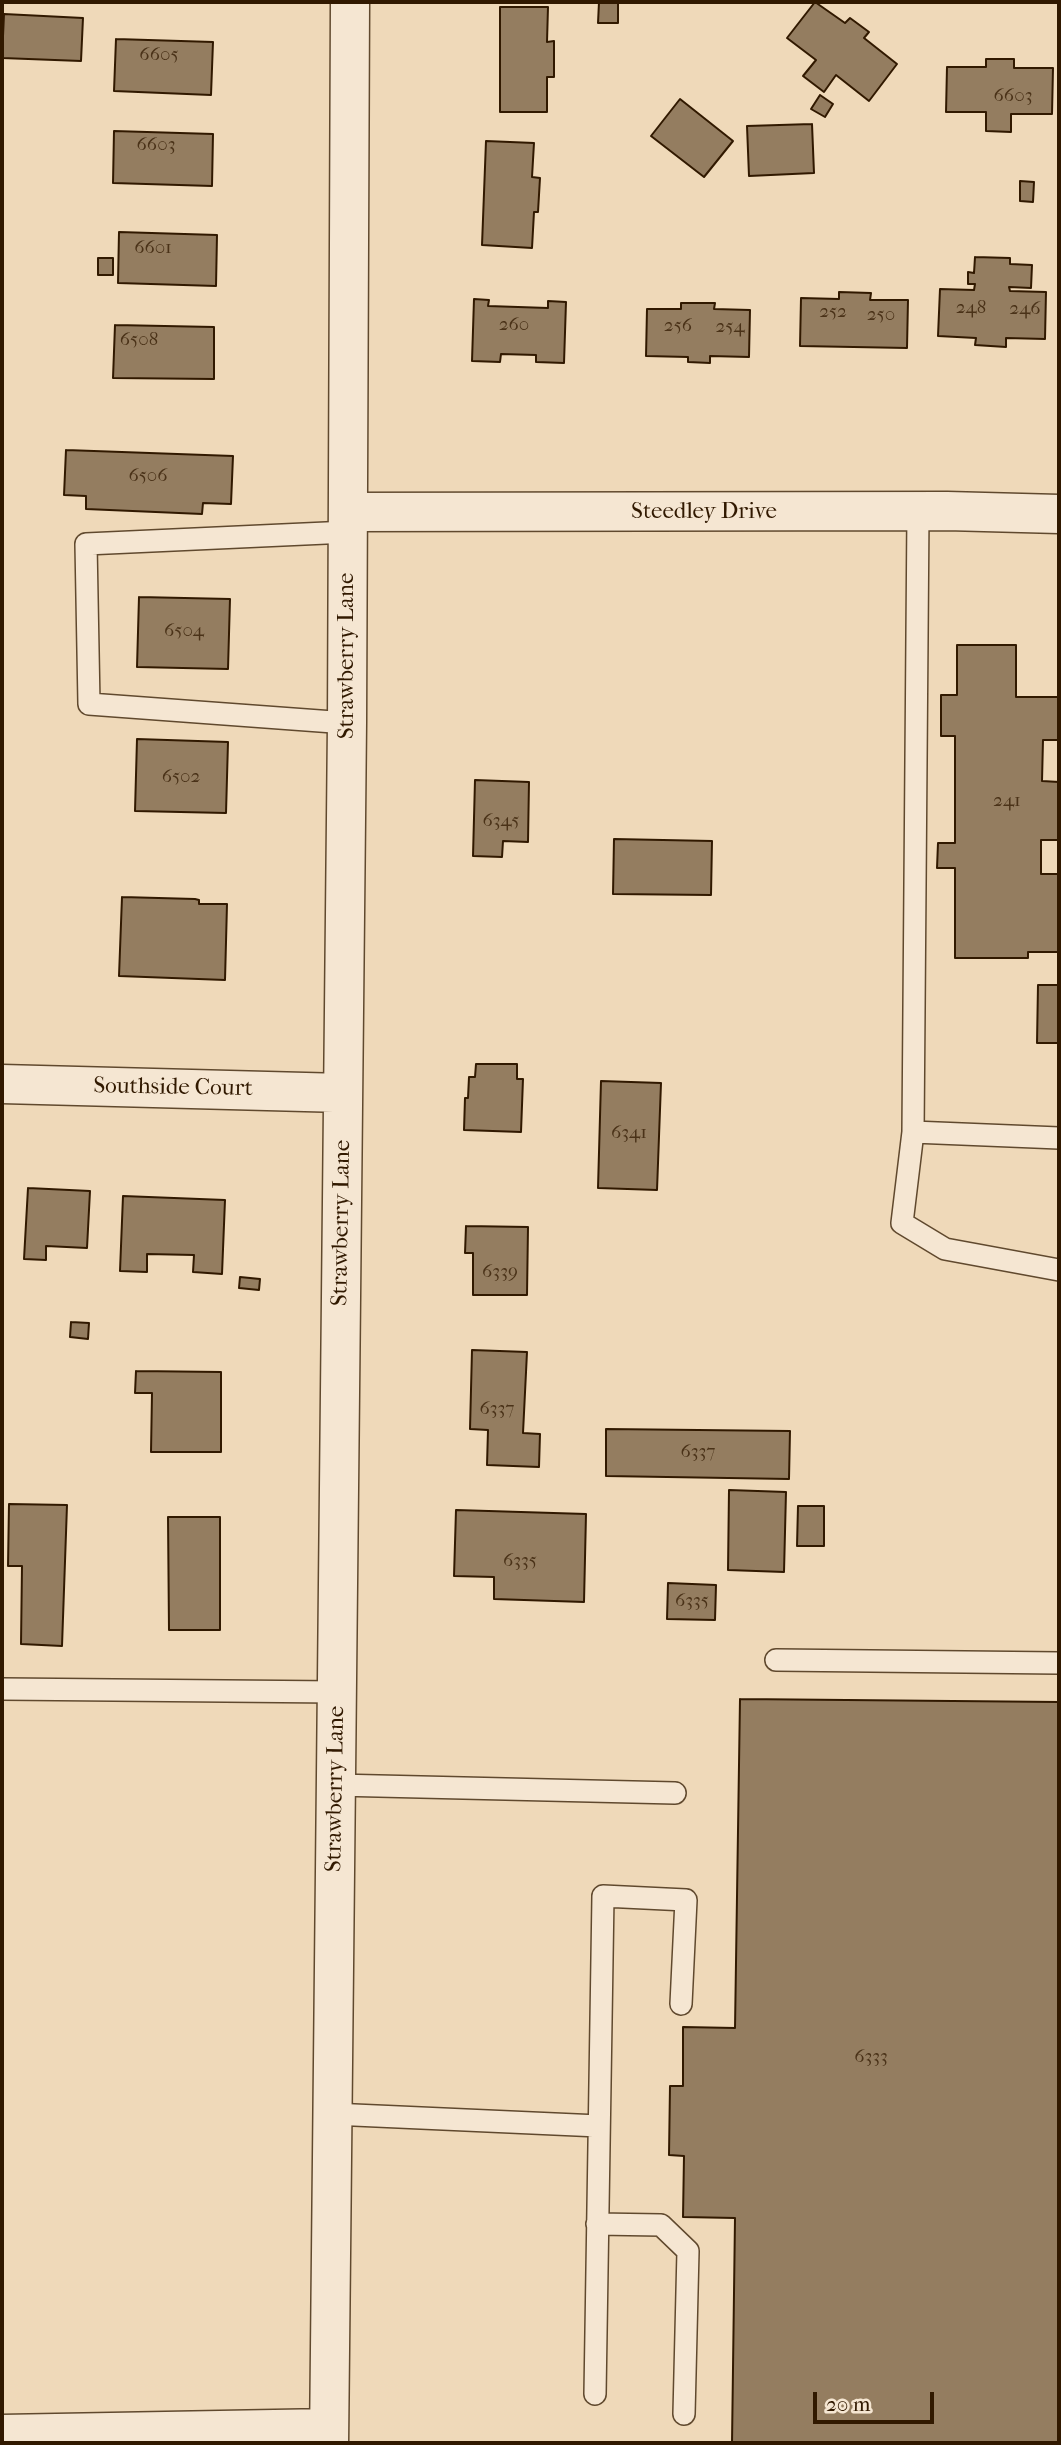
<!DOCTYPE html>
<html>
<head>
<meta charset="utf-8">
<style>
	body { margin:0 }
	#map { position:relative; width:1061px; height:2445px; overflow:hidden; background:#efd9b9; font-family:"IM FELL French Canon",serif }
	canvas { display:block }
	.frame { position:absolute; inset:0; border:4px solid #311900; pointer-events:none }
	.scale { position:absolute; left:813px; top:2392px; width:121px; height:32px; box-sizing:border-box; border:4px solid #311900; border-top:0; padding-left:9px; font-size:21px; line-height:24px; white-space:nowrap; color:#311900; -webkit-text-stroke:5px #f5e6d2; paint-order:stroke }
</style>
</head>
<body>
<div id="map">
<canvas width="1061" height="2445"></canvas>
<div class="frame"></div>
<div class="scale">20 m</div>
</div>
<script>
const g = document.querySelector('canvas').getContext('2d');
g.lineJoin = 'round';
function fill(path, color) { g.fillStyle = color; g.fill(path, 'evenodd'); }
const shape = rows => new Path2D(rows.map(r => 'M' + r).join(''));
function strokePath(path, color, width, dash) { g.strokeStyle = color; g.lineWidth = width; g.lineCap = dash ? 'butt' : 'round'; g.setLineDash(dash || []); g.stroke(path); }
function write(font, color, halo, rows, align = 'center') {
  g.font = font + ' "IM FELL French Canon",serif'; g.lineWidth = 5; g.setLineDash([]); g.textBaseline = 'middle'; g.strokeStyle = halo; g.fillStyle = color; for (const [text, x, y, turn = 0] of rows) {
    g.save(); g.translate(x, y); g.rotate((+turn || 0) * Math.PI / 180); g.textAlign = isNaN(turn) ? turn : align; if (halo) g.strokeText(text, 0, 0); g.fillText(text, 0, 0); g.restore();
  }
}
const building = shape([
	[599,2,618,2,618,23,598,23,599,2],
	[815,2,845,23,850,18,869,32,864,38,897,64,869,101,836,75,824,92,803,76,816,60,787,38,815,2],
	[500,7,548,7,547,42,554,41,554,77,547,77,547,112,500,112,500,7],
	[4,14,83,18,81,61,2,58,4,14],
	[116,39,213,42,211,95,114,91,116,39],
	[986,59,1014,59,1014,68,1053,68,1052,114,1011,114,1011,132,986,131,986,112,946,112,947,67,986,67,986,59],
	[820,95,833,104,825,117,811,109,820,95],
	[680,99,733,141,704,177,651,136,680,99],
	[812,124,814,173,749,176,747,126,812,124],
	[114,131,213,134,212,186,113,183,114,131],
	[486,141,534,143,532,177,540,178,538,212,534,212,532,248,482,245,486,141],
	[1020,181,1034,182,1033,202,1020,201,1020,181],
	[119,232,217,235,216,286,118,283,119,232],
	[975,257,1010,258,1010,264,1032,265,1031,288,1009,287,1010,291,1046,292,1045,339,1006,338,1006,347,975,345,976,338,938,336,940,289,974,290,975,284,968,284,968,272,974,273,975,257],
	[98,258,113,258,113,275,98,275,98,258],
	[839,292,871,293,870,300,908,300,907,348,800,346,801,298,839,299,839,292],
	[474,299,489,300,488,306,548,308,548,301,566,302,564,363,536,362,536,355,501,354,500,362,472,361,474,299],
	[681,303,715,303,714,309,750,310,749,357,710,356,710,363,688,362,688,357,646,356,647,309,681,309,681,303],
	[115,325,214,327,214,379,113,378,115,325],
	[66,450,233,456,231,504,203,503,202,514,86,509,86,496,64,495,66,450],
	[139,597,230,599,228,669,137,667,139,597],
	[957,645,1016,645,1016,697,1059,697,1059,740,1043,740,1042,781,1059,782,1059,840,1041,840,1041,874,1059,874,1059,952,1028,952,1028,958,955,958,955,868,937,868,938,843,955,843,955,736,941,736,941,695,957,695,957,645],
	[137,739,228,742,226,813,135,811,137,739],
	[475,780,529,782,528,842,503,841,502,857,473,856,475,780],
	[614,839,712,841,711,895,613,894,614,839],
	[122,897,195,899,199,900,199,904,227,904,225,980,119,976,122,897],
	[1038,985,1059,985,1059,1043,1037,1043,1038,985],
	[476,1064,517,1064,517,1079,523,1079,521,1132,464,1130,465,1098,468,1098,469,1077,475,1077,476,1064],
	[601,1081,661,1083,657,1190,598,1188,601,1081],
	[28,1188,90,1191,87,1248,46,1246,46,1260,24,1259,28,1188],
	[123,1196,225,1200,222,1274,193,1272,194,1255,147,1254,147,1272,120,1271,123,1196],
	[466,1226,528,1227,527,1295,473,1295,473,1253,465,1253,466,1226],
	[240,1277,260,1279,259,1290,239,1288,240,1277],
	[71,1322,89,1323,88,1339,70,1337,71,1322],
	[472,1350,527,1352,523,1433,540,1434,539,1467,487,1465,488,1430,470,1429,472,1350],
	[136,1371,221,1372,221,1452,151,1452,152,1393,135,1393,136,1371],
	[606,1429,790,1431,789,1479,606,1476,606,1429],
	[729,1490,786,1492,784,1572,728,1570,729,1490],
	[9,1504,67,1505,62,1646,21,1644,22,1566,8,1566,9,1504],
	[798,1506,824,1506,824,1546,797,1546,798,1506],
	[456,1510,586,1514,584,1602,494,1599,494,1577,454,1576,456,1510],
	[168,1517,220,1517,220,1630,169,1630,168,1517],
	[668,1583,716,1585,715,1620,667,1619,668,1583],
	[740,1699,1059,1702,1059,2443,732,2443,735,2218,683,2217,684,2156,669,2155,670,2086,683,2086,683,2027,735,2028,740,1699]
]);
const lane = shape([
	[918,512,913,1132,1059,1138],
	[347,723,89,704,86,544,348,532],
	[913,1132,902,1223,945,1249,1059,1270],
	[776,1660,1059,1663],
	[2,1689,337,1692],
	[336,1785,675,1793],
	[332,2114,599,2126],
	[597,2224,661,2225,688,2251,684,2414],
	[595,2394,603,1896,686,1900,681,2004]
]);
const street = shape([
	[348,512,947,511,1059,514],
	[2,1084,343,1093],
	[2,2434,329,2428],
	[329,2443,347,723,350,2]
]);
const numberNames = [
	["6605",159,55],
	["6603",1013,96],
	["6603",156,145],
	["6601",153,248],
	["248",971,308],
	["246",1025,309],
	["252",833,312],
	["250",881,315],
	["260",514,325],
	["256",678,326],
	["254",730,327],
	["6508",139,340],
	["6506",148,476],
	["6504",184,631],
	["6502",181,777],
	["241",1007,801],
	["6345",501,821],
	["6341",629,1133],
	["6339",500,1272],
	["6337",497,1409],
	["6337",698,1452],
	["6335",520,1561],
	["6335",692,1601],
	["6333",871,2057]
];
const streetNames = [
	["Steedley Drive",704,512],
	["Strawberry Lane",347,656,-90],
	["Southside Court",173,1088,1],
	["Strawberry Lane",342,1223,-89],
	["Strawberry Lane",336,1789,-89]
];
fill(building, '#947d60');
strokePath(building, '#311900', 2);
strokePath(lane, '#60492e', 24);
strokePath(street, '#60492e', 41);
strokePath(lane, '#f5e6d2', 21);
strokePath(street, '#f5e6d2', 38);
write('19px', '#4a3218', null, numberNames);
write('23px', '#311900', '#f5e6d2', streetNames);
</script>
</body>
</html>
